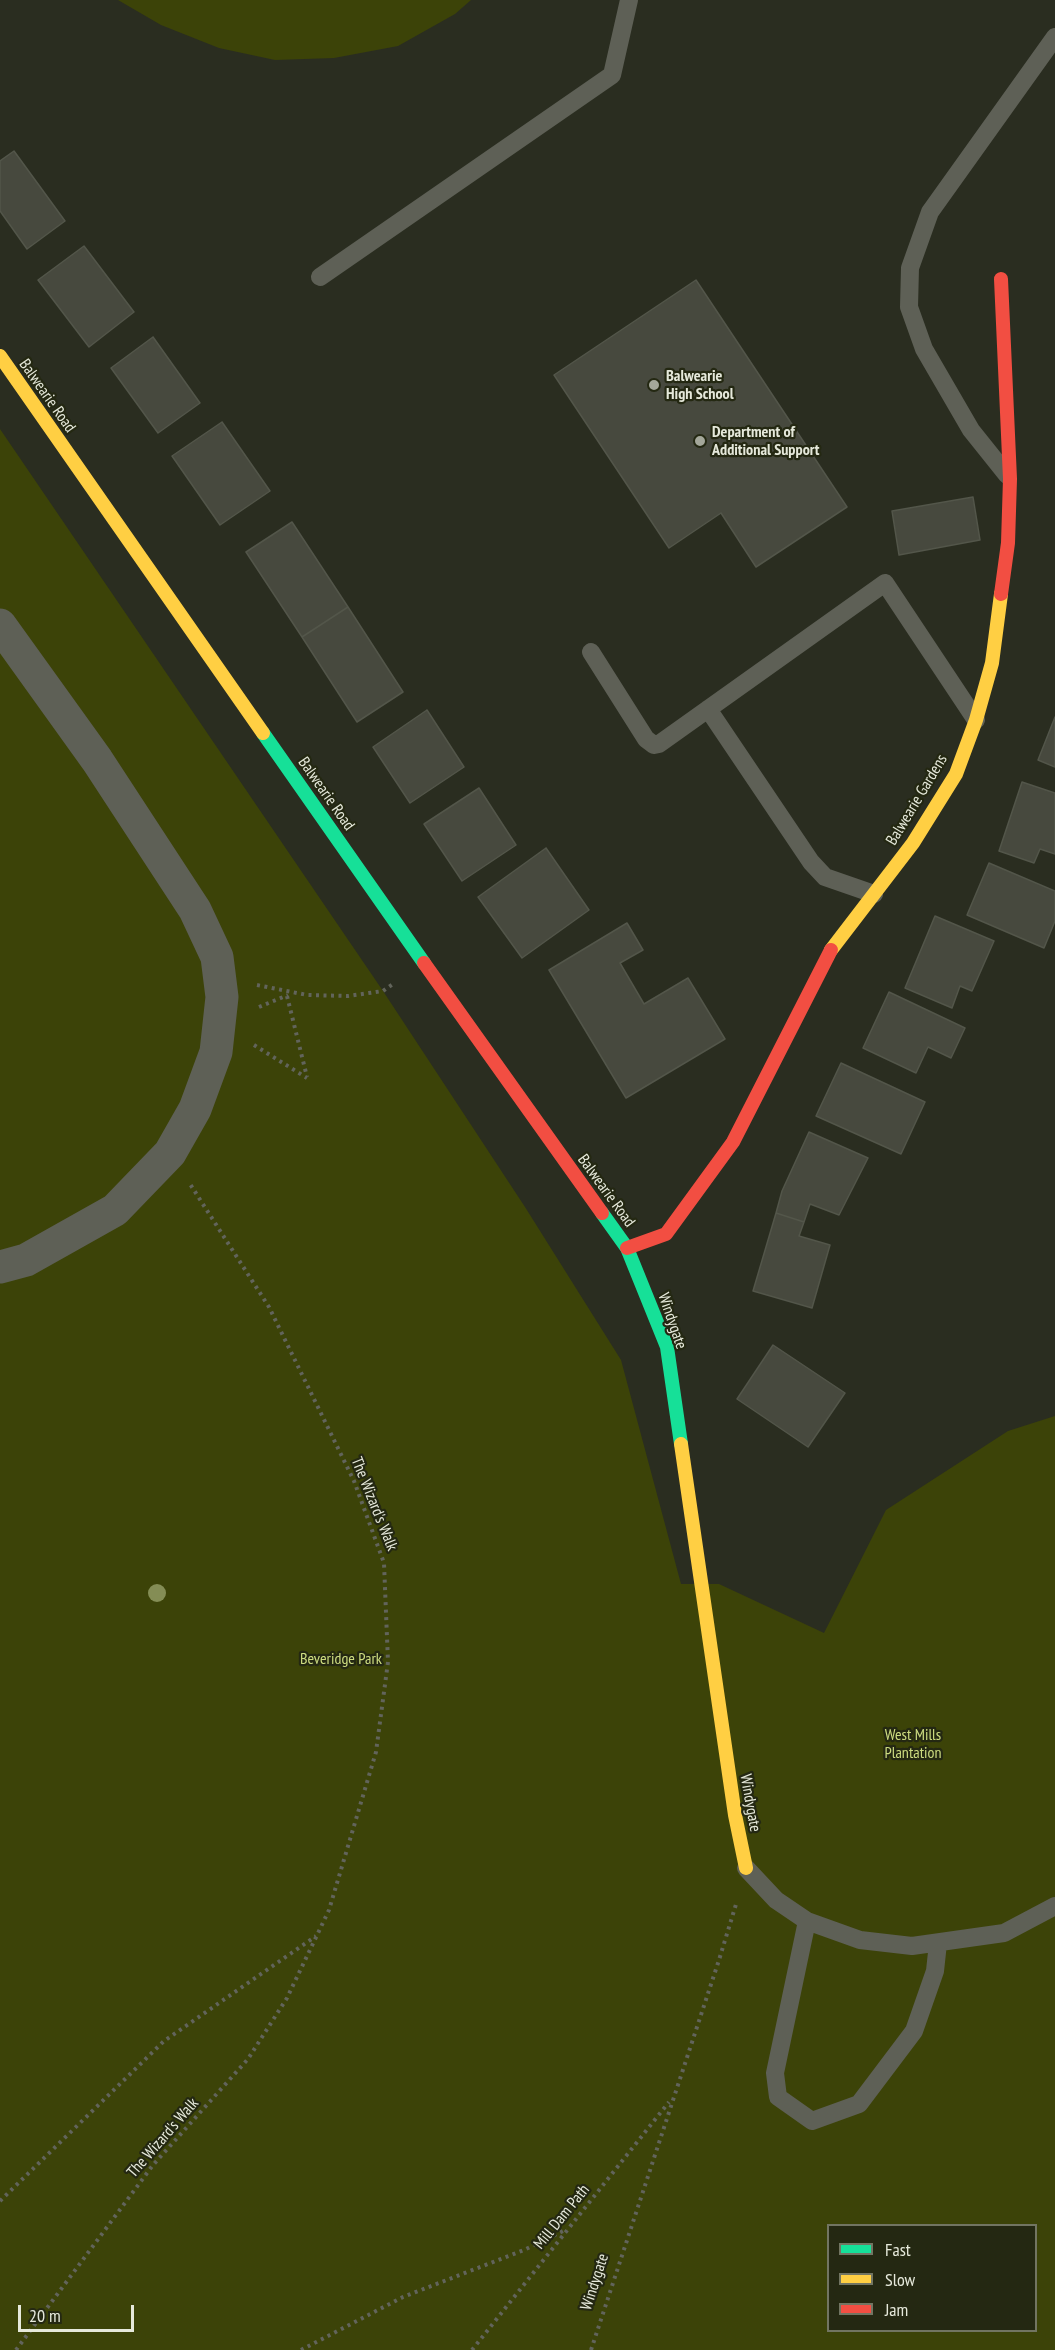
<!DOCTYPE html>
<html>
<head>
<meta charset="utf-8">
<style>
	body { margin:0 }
	#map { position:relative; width:1055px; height:2350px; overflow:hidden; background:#2a2d20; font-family:"PT Sans Narrow",sans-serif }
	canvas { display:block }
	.legend { position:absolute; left:827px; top:2224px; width:210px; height:108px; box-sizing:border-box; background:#242812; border:2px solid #727562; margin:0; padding:8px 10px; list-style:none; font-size:18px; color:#e6e9db }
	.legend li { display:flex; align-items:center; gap:12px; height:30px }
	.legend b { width:30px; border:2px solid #727562 }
	.scale { position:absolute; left:18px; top:2305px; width:116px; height:27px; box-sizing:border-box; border:3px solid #e6e9db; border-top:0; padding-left:8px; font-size:18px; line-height:21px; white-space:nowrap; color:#e6e9db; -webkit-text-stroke:4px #242812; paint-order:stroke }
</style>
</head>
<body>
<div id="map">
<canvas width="1055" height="2350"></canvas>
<ul class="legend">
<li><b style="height:8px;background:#16e098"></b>Fast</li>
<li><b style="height:8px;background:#ffcf43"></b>Slow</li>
<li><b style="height:8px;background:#f24e42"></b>Jam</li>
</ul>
<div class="scale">20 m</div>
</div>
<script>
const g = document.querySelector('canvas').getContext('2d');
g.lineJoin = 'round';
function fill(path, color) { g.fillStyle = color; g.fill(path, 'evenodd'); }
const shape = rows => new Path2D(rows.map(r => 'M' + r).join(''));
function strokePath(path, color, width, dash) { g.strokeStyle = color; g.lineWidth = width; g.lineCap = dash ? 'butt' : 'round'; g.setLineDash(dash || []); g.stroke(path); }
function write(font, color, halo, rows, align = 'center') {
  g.font = font + ' "PT Sans Narrow",sans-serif'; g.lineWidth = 4.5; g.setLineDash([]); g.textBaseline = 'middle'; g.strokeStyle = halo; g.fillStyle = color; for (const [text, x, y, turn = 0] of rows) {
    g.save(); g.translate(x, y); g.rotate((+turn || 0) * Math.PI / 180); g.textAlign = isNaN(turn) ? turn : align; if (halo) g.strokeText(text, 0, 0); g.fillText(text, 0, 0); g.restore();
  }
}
const green = shape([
	[118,0,471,0,455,14,398,46,334,58,275,60,219,48,161,25],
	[0,429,383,991,525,1207,621,1360,681,1584,719,1584,824,1633,886,1510,1008,1431,1055,1416,1055,2350,0,2350],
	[828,2226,1036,2226,1036,2330,828,2330]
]);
const building = shape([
	[14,151,65,221,27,249,0,211,0,161,14,151],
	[84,246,134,312,89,347,38,280,84,246],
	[696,280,847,507,756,567,721,513,669,548,554,375,696,280],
	[153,337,200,403,158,433,111,368,153,337],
	[222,422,270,491,220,525,172,456,222,422],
	[973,497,980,540,899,555,892,511,973,497],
	[292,522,348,607,302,637,246,552,292,522],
	[348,607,403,692,357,722,302,637,348,607],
	[427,710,464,767,410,803,373,747,427,710],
	[1055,717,1055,767,1038,760,1055,717],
	[1022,782,1055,793,1055,854,1040,849,1034,863,999,851,1022,782],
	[479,788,516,845,462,881,424,824,479,788],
	[546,848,589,910,522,958,478,897,546,848],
	[989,863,1055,891,1055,921,1044,948,967,915,989,863],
	[935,916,994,941,972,991,960,986,952,1008,905,988,935,916],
	[627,923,643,950,620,963,644,1004,688,978,725,1039,626,1098,549,970,627,923],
	[889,992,965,1028,951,1058,928,1047,916,1073,863,1048,889,992],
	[841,1063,925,1102,901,1154,816,1116,841,1063],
	[809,1132,868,1158,839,1215,810,1204,804,1222,776,1213,782,1191,809,1132],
	[776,1213,804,1222,799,1236,830,1245,812,1308,753,1291,776,1213],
	[773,1345,845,1393,808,1447,737,1399,773,1345]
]);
const path = shape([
	[257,985,307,995,348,996,383,991,393,984],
	[287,996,307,1077],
	[259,1007,288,995],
	[254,1045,307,1078],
	[0,2201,164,2041,316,1936],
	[16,2350,153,2165,248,2059,287,1998,329,1910,376,1752,388,1662,384,1563,354,1481,269,1307,190,1184],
	[301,2350,403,2297,524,2250,567,2229],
	[472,2350,669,2102],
	[591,2350,719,1960,737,1901]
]);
const lane = shape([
	[320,277,612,75,629,0],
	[1007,475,971,430,924,349,909,307,910,268,930,212,1055,37],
	[591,652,646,739,654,745,659,744,885,583,976,720],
	[708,709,811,862,825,877,874,894],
	[746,1868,776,1900,807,1921,860,1940,912,1946,1004,1933,1055,1906],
	[807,1921,775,2073,778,2097,812,2121,859,2104,914,2031,935,1971,938,1943]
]);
const street = shape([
	[0,625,97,760,195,910,217,957,222,997,216,1052,195,1109,170,1153,115,1210,26,1260,0,1267]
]);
const fast = shape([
	[263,733,424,963],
	[602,1213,627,1248,667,1347,681,1444]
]);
const slow = shape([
	[0,356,263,733],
	[831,950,913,843,956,774,976,720,992,663,1001,594],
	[681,1444,735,1815,746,1868]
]);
const jam = shape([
	[1001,279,1010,479,1008,543,1001,594],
	[424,963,602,1213],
	[627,1248,666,1234,733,1142,831,950]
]);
const trees = [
	[157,1593]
];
const markers = [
	[654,385,6,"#a4a79a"],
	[700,441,6,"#a4a79a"]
];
const poiNames = [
	["Balwearie",666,376],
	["High School",666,394],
	["Department of",712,432],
	["Additional Support",712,450]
];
const streetNames = [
	["Balwearie Road",47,396,55],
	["Balwearie Road",326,794,55],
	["Balwearie Gardens",917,800,-59],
	["Balwearie Road",606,1191,54],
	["Windygate",672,1321,71],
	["The Wizard's Walk",374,1504,68],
	["Windygate",750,1803,80],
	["The Wizard's Walk",163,2138,-49],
	["Mill Dam Path",562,2217,-51],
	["Windygate",595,2282,-72]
];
const parkNames = [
	["Beveridge Park",341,1659],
	["West Mills",913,1735],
	["Plantation",913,1753]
];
fill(green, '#3c4308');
fill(building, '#47493e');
strokePath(building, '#53564a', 1.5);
strokePath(path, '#62645b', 4, [3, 4.5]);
strokePath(lane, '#5e6056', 18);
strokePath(street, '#5e6056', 33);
strokePath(fast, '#16e098', 14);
strokePath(slow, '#ffcf43', 14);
strokePath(jam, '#f24e42', 14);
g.fillStyle = '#848d55';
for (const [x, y] of trees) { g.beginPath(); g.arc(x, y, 9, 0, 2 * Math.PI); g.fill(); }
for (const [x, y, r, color] of markers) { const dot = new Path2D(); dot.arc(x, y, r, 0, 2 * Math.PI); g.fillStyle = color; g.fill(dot); strokePath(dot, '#242812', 2); }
write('bold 16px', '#e6e9db', '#242812', poiNames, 'left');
write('16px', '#e6e9db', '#242812', streetNames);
write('16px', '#cddc80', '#242812', parkNames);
</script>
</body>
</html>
